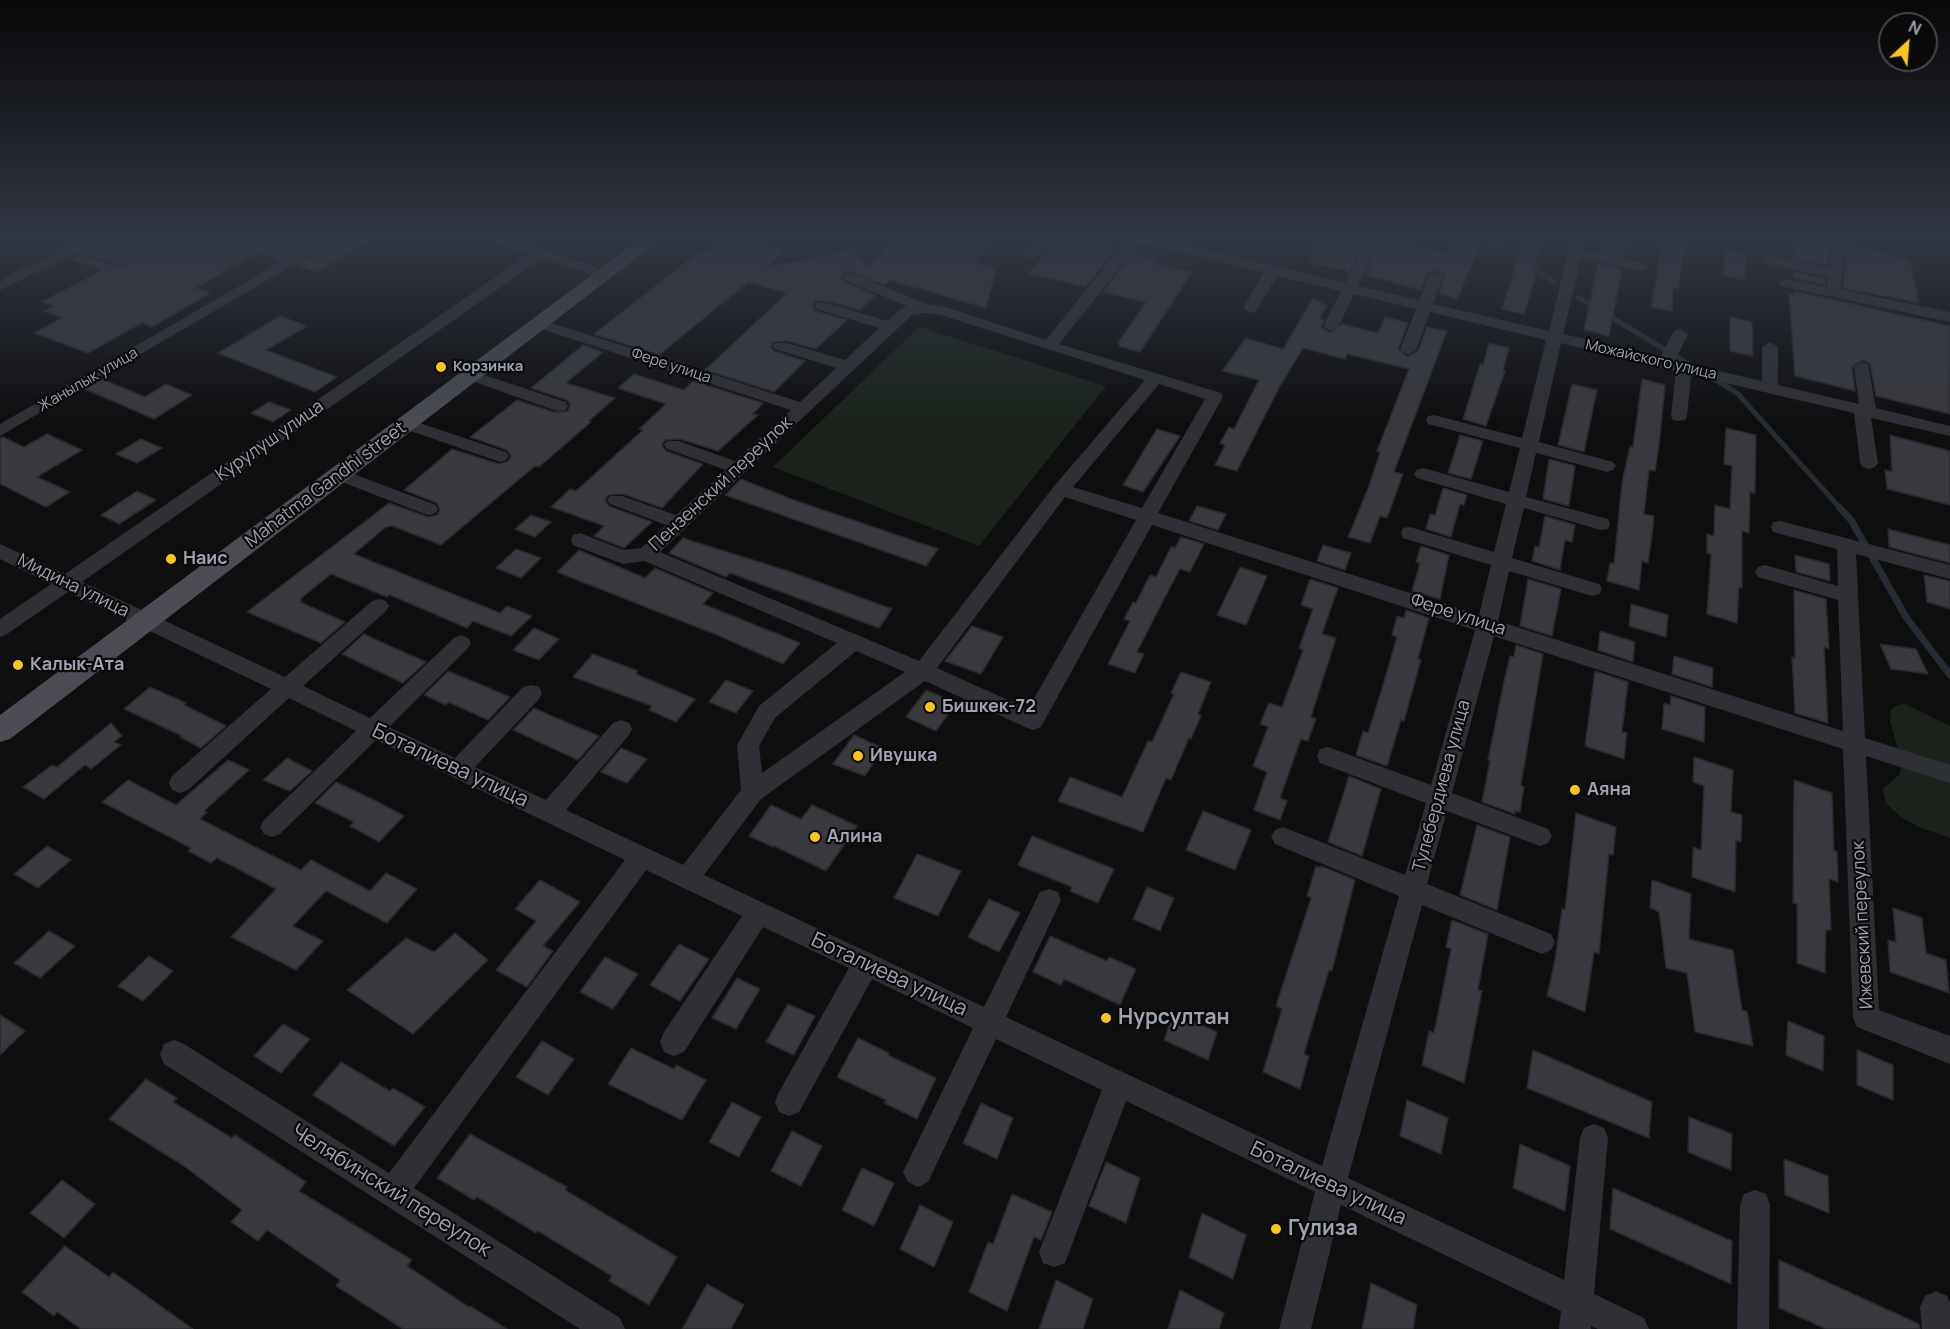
<!DOCTYPE html>
<html>
<head>
<meta charset="utf-8">
<style>
	body { margin:0 }
	#map { position:relative; width:1950px; height:1329px; overflow:hidden; background:#0f0f10; font-family:Manrope,sans-serif }
	canvas { display:block }
	.north { position:absolute; left:1878px; top:12px; width:60px; height:60px; box-sizing:border-box; background:#0a0a0b; border:2px solid #46474e; border-radius:50%; rotate:26deg; font-size:16px; font-weight:700; line-height:24px; text-align:center; color:#9fa3b2 }
	.north::after { content:''; display:block; margin:auto; width:21px; height:27px; background:#fdc51a; clip-path:polygon(50% 0,100% 100%,50% 72%,0 100%) }
</style>
</head>
<body>
<div id="map">
<canvas width="1950" height="1329"></canvas>
<div class="north">N</div>
</div>
<script>
const g = document.querySelector('canvas').getContext('2d');
g.lineJoin = 'round';
function fill(path, color) { g.fillStyle = color; g.fill(path, 'evenodd'); }
const shape = rows => new Path2D(rows.map(r => 'M' + r).join(''));
function strokePath(path, color, width, dash) { g.strokeStyle = color; g.lineWidth = width; g.lineCap = dash ? 'butt' : 'round'; g.setLineDash(dash || []); g.stroke(path); }
function write(font, color, halo, rows, align = 'center') {
  g.font = font + ' Manrope,sans-serif'; g.lineWidth = 4.5; g.setLineDash([]); g.textBaseline = 'middle'; g.strokeStyle = halo; g.fillStyle = color; for (const [text, x, y, turn = 0] of rows) {
    g.save(); g.translate(x, y); g.rotate((+turn || 0) * Math.PI / 180); g.textAlign = isNaN(turn) ? turn : align; if (halo) g.strokeText(text, 0, 0); g.fillText(text, 0, 0); g.restore();
  }
}
const green = shape([
	[919,327,1106,386,979,546,773,467],
	[1903,703,1950,726,1950,838,1921,828,1901,817,1886,803,1883,789,1900,774,1902,763,1890,721,1891,709]
]);
const streamFar1 = shape([
	[1489,239,1555,282],
	[1578,297,1597,308],
	[1606,314,1695,368],
	[1709,376,1737,393,1841,509]
]);
const stream = shape([
	[1840,508,1851,520,1906,617,1950,675]
]);
const building = shape([
	[112,239,316,239,281,260,260,252,250,257,195,288,210,293,152,327,142,323,88,353,34,333,62,318,44,311,54,306,42,302,103,270,72,259,81,255,120,267,129,263,127,256,98,246,112,239],
	[340,239,372,239,316,272,297,265,340,239],
	[722,239,736,239,784,252,765,268,854,249,867,267,895,239,994,239,974,262,996,268,986,308,890,280,885,285,849,271,841,276,843,281,875,295,860,310,828,301,815,301,812,306,815,311,847,320,816,349,788,341,773,342,771,347,774,351,805,361,774,392,705,370,787,293,748,282,659,355,594,334,699,252,704,254,722,239],
	[1058,239,1089,246,1093,241,1114,246,1111,249,1115,250,1085,287,1029,273,1058,239],
	[1314,239,1395,239,1393,242,1447,254,1448,239,1481,239,1458,299,1439,294,1445,275,1437,270,1427,275,1421,290,1366,275,1372,260,1364,255,1356,257,1349,271,1311,263,1314,239],
	[1524,239,1542,239,1532,274,1536,275,1524,314,1502,309,1524,239],
	[1603,239,1627,239,1624,257,1601,252,1603,239],
	[1663,239,1675,239,1675,243,1685,245,1678,289,1673,288,1672,311,1651,307,1663,239],
	[1794,239,1829,242,1827,265,1794,259,1794,239],
	[1848,245,1910,260,1919,303,1843,288,1848,245],
	[1726,250,1746,255,1744,280,1723,276,1726,250],
	[1133,254,1156,260,1154,263,1192,272,1140,352,1119,346,1120,344,1118,343,1146,302,1103,292,1133,254],
	[1598,264,1622,269,1609,336,1584,330,1598,264],
	[1794,272,1826,279,1825,284,1794,278,1794,272],
	[1794,291,1950,326,1950,414,1876,396,1870,364,1863,360,1852,367,1855,391,1795,376,1789,294,1794,295,1794,291],
	[1313,298,1327,306,1319,319,1324,320,1321,327,1330,333,1342,324,1378,333,1385,317,1408,323,1398,349,1407,357,1418,351,1427,327,1447,331,1394,472,1403,474,1393,502,1387,518,1380,516,1370,543,1348,537,1369,486,1380,452,1377,451,1409,369,1347,354,1345,359,1303,348,1280,386,1237,471,1215,465,1225,445,1220,443,1229,427,1234,429,1259,380,1222,371,1246,338,1283,349,1313,298],
	[280,316,307,326,266,350,337,377,315,392,218,353,280,316],
	[1730,317,1752,322,1753,356,1730,351,1730,317],
	[1489,343,1509,348,1503,370,1505,371,1486,426,1463,419,1480,364,1483,365,1489,343],
	[583,345,603,352,566,383,615,398,589,421,591,422,539,467,535,466,441,545,392,526,386,527,354,554,500,613,507,606,532,616,511,636,473,621,467,628,390,595,387,597,331,574,300,599,302,600,300,602,345,622,321,643,247,612,389,503,428,517,437,515,440,510,437,503,404,490,452,449,499,464,508,461,511,456,507,450,470,437,517,400,554,412,568,411,570,405,567,400,531,388,583,345],
	[634,374,684,390,693,381,763,403,753,414,758,415,718,451,680,439,665,440,662,445,666,451,703,464,662,508,623,494,608,495,605,500,609,506,652,522,624,548,594,536,604,526,551,507,570,489,576,491,643,430,639,429,666,404,618,388,634,374],
	[102,379,145,397,166,384,192,395,154,419,85,389,102,379],
	[1642,379,1665,385,1659,446,1655,471,1649,470,1644,514,1654,516,1652,536,1648,563,1642,561,1639,590,1607,581,1610,563,1614,564,1622,482,1630,446,1633,447,1642,379],
	[1572,384,1597,390,1584,452,1558,445,1572,384],
	[269,402,291,410,273,422,251,413,269,402],
	[1726,428,1756,435,1755,494,1750,492,1749,533,1742,531,1742,588,1739,587,1737,623,1707,614,1711,554,1707,553,1707,534,1714,536,1715,505,1730,509,1732,466,1724,464,1726,428],
	[1157,429,1180,436,1143,492,1123,485,1157,429],
	[47,434,82,450,37,477,70,492,46,507,0,484,0,438,3,437,24,447,47,434],
	[1460,435,1483,441,1471,479,1448,473,1460,435],
	[1890,435,1950,451,1950,505,1887,489,1885,470,1892,472,1890,435],
	[141,439,162,448,137,463,116,454,141,439],
	[1549,459,1575,466,1569,506,1543,499,1549,459],
	[741,479,791,499,938,549,926,566,725,495,741,479],
	[1443,488,1467,495,1464,505,1460,504,1451,537,1426,529,1430,514,1435,515,1443,488],
	[137,491,156,500,119,524,101,515,137,491],
	[1197,506,1226,514,1218,530,1189,521,1197,506],
	[531,515,551,522,535,537,515,529,531,515],
	[1545,516,1575,525,1572,542,1565,540,1560,570,1532,561,1535,546,1539,547,1545,516],
	[1888,529,1950,545,1950,563,1889,547,1888,529],
	[1181,537,1204,544,1190,572,1180,569,1165,597,1137,652,1144,654,1135,673,1108,664,1130,621,1124,619,1133,602,1136,603,1150,575,1156,577,1171,547,1175,548,1181,537],
	[683,538,791,572,892,609,879,628,730,573,726,577,669,553,683,538],
	[1323,545,1351,553,1345,570,1317,561,1323,545],
	[1421,546,1449,555,1440,599,1412,591,1420,563,1416,562,1421,546],
	[516,549,541,558,521,578,496,568,516,549],
	[579,550,645,578,655,568,713,593,703,604,800,643,783,664,717,635,557,572,579,550],
	[1795,555,1829,564,1830,581,1796,572,1795,555],
	[1240,567,1267,576,1246,625,1217,615,1240,567],
	[1924,575,1950,581,1950,609,1927,602,1924,575],
	[1310,579,1338,588,1322,634,1336,638,1311,717,1316,719,1308,741,1301,739,1280,798,1287,801,1280,820,1254,810,1267,772,1253,766,1268,727,1260,724,1269,703,1282,707,1303,650,1299,648,1313,609,1301,605,1310,579],
	[1528,579,1561,589,1552,636,1520,626,1528,579],
	[1794,590,1826,599,1829,649,1824,647,1828,723,1795,713,1792,657,1795,658,1794,590],
	[1631,604,1668,615,1666,637,1629,626,1631,604],
	[1406,610,1429,618,1418,659,1421,660,1404,721,1401,720,1387,766,1356,755,1363,731,1368,733,1381,692,1397,637,1392,635,1397,616,1404,618,1406,610],
	[972,626,1003,637,981,674,945,661,972,626],
	[534,628,559,639,539,660,513,650,534,628],
	[1600,631,1635,642,1633,662,1598,650,1600,631],
	[364,634,381,642,426,662,403,683,342,654,364,634],
	[1880,644,1916,649,1928,674,1891,669,1880,644],
	[1516,645,1543,654,1521,785,1524,787,1520,812,1515,811,1515,814,1482,802,1490,761,1488,760,1503,686,1510,656,1514,657,1516,645],
	[593,654,638,671,636,674,695,699,676,722,649,710,652,706,573,677,593,654],
	[1674,656,1713,668,1712,687,1672,674,1674,656],
	[448,671,489,688,510,697,488,720,448,702,446,705,424,695,448,671],
	[1595,671,1628,682,1622,732,1627,733,1624,759,1585,746,1595,671],
	[1181,672,1211,682,1198,714,1201,716,1191,739,1189,738,1171,780,1166,778,1143,832,1058,801,1070,777,1122,797,1148,741,1152,742,1174,694,1171,693,1181,672],
	[726,680,753,691,736,713,709,702,726,680],
	[150,687,186,703,184,705,226,726,201,748,180,737,182,736,124,709,150,687],
	[926,690,956,703,936,731,906,717,926,690],
	[1671,696,1705,707,1704,742,1662,729,1664,703,1670,705,1671,696],
	[534,708,554,717,599,736,578,760,513,730,534,708],
	[111,723,122,736,114,742,121,745,91,769,85,765,44,799,23,787,52,765,57,767,111,723],
	[854,735,883,748,865,776,833,764,854,735],
	[621,748,647,759,627,783,601,772,621,748],
	[1694,757,1733,770,1731,812,1742,815,1741,842,1736,840,1735,892,1692,877,1693,847,1701,850,1704,786,1693,782,1694,757],
	[287,758,312,771,290,791,263,780,287,758],
	[228,760,249,770,204,811,207,812,200,819,301,870,311,860,370,891,386,873,417,889,387,923,326,891,293,926,323,941,296,970,231,937,276,889,217,858,211,863,188,851,191,848,102,802,128,780,176,805,228,760],
	[1349,776,1381,789,1362,856,1328,842,1349,776],
	[1794,780,1832,793,1834,850,1837,852,1838,882,1829,879,1831,930,1826,930,1825,973,1797,963,1797,904,1793,903,1794,780],
	[336,782,376,801,404,816,379,842,350,826,354,822,315,803,336,782],
	[771,805,801,819,812,805,857,826,826,871,774,846,773,847,749,836,771,805],
	[1203,811,1251,830,1235,870,1186,850,1203,811],
	[1576,813,1616,827,1613,855,1609,854,1599,954,1594,952,1585,1012,1547,996,1555,960,1562,909,1565,909,1576,813],
	[1477,825,1510,837,1497,910,1460,895,1477,825],
	[1032,836,1114,869,1098,903,1070,891,1072,887,1018,865,1032,836],
	[47,846,71,860,38,888,14,874,47,846],
	[917,854,961,871,938,916,894,898,917,854],
	[1316,866,1321,868,1321,866,1355,880,1332,971,1329,970,1304,1054,1309,1056,1300,1089,1263,1072,1282,1009,1276,1006,1311,898,1307,896,1316,866],
	[540,880,580,902,543,946,553,951,527,987,496,970,536,921,515,909,540,880],
	[1652,880,1691,894,1689,939,1733,950,1742,1010,1747,1011,1753,1046,1695,1032,1687,973,1666,968,1659,912,1650,908,1652,880],
	[1147,887,1174,898,1160,931,1133,919,1147,887],
	[989,899,1020,913,999,952,968,937,989,899],
	[1893,908,1922,918,1926,953,1946,960,1949,993,1890,972,1888,940,1896,942,1893,908],
	[1452,920,1488,934,1478,990,1482,991,1464,1083,1422,1065,1429,1031,1434,1033,1451,949,1446,947,1452,920],
	[49,931,75,946,40,978,14,963,49,931],
	[455,933,488,960,413,1034,347,990,406,938,434,952,455,933],
	[1050,936,1107,961,1109,957,1136,969,1120,1005,1064,979,1061,985,1033,972,1050,936],
	[679,944,709,959,680,1001,650,985,679,944],
	[149,956,173,971,143,1001,118,986,149,956],
	[605,957,638,974,613,1009,580,992,605,957],
	[737,978,760,989,736,1029,712,1018,737,978],
	[788,1004,815,1016,794,1055,766,1042,788,1004],
	[1174,1013,1217,1032,1208,1060,1164,1040,1174,1013],
	[0,1015,25,1031,0,1055,0,1015],
	[1788,1021,1824,1036,1823,1071,1786,1055,1788,1021],
	[283,1024,310,1039,281,1073,254,1056,283,1024],
	[858,1038,889,1053,888,1055,936,1078,917,1119,884,1103,886,1100,837,1077,858,1038],
	[542,1041,574,1059,548,1095,516,1077,542,1041],
	[631,1048,674,1069,676,1065,706,1080,682,1120,608,1084,631,1048],
	[1533,1050,1652,1102,1649,1138,1527,1088,1533,1050],
	[1857,1050,1893,1065,1893,1100,1857,1085,1857,1050],
	[341,1062,390,1091,393,1088,425,1107,394,1146,313,1095,341,1062],
	[146,1079,177,1098,173,1102,232,1138,235,1135,306,1182,299,1191,412,1260,407,1266,469,1307,470,1306,507,1329,403,1329,336,1286,340,1280,267,1230,258,1241,231,1222,242,1210,184,1166,109,1119,146,1079],
	[1407,1100,1448,1118,1441,1154,1400,1136,1407,1100],
	[732,1102,761,1117,739,1157,709,1142,732,1102],
	[981,1103,1013,1118,997,1159,963,1143,981,1103],
	[1689,1117,1732,1134,1731,1170,1688,1152,1689,1117],
	[792,1131,822,1146,801,1186,771,1171,792,1131],
	[470,1134,567,1187,565,1190,677,1257,649,1305,609,1281,612,1276,538,1231,536,1233,477,1197,474,1200,437,1178,470,1134],
	[1520,1144,1570,1166,1565,1211,1513,1188,1520,1144],
	[1784,1159,1828,1176,1829,1213,1785,1195,1784,1159],
	[1106,1162,1140,1178,1126,1223,1089,1206,1106,1162],
	[862,1168,894,1183,874,1226,842,1210,862,1168],
	[62,1180,95,1204,64,1238,30,1213,62,1180],
	[1613,1188,1732,1241,1731,1284,1610,1229,1613,1188],
	[1012,1194,1052,1212,1041,1240,1034,1237,1007,1311,969,1292,988,1242,993,1244,1012,1194],
	[920,1205,953,1222,934,1267,900,1249,920,1205],
	[1202,1213,1246,1235,1233,1279,1189,1257,1202,1213],
	[65,1246,109,1277,113,1272,193,1329,81,1329,57,1312,54,1316,22,1292,65,1246],
	[1779,1260,1919,1324,1920,1329,1826,1329,1779,1308,1779,1260],
	[1056,1280,1093,1299,1083,1329,1039,1329,1056,1280],
	[1371,1283,1417,1305,1413,1329,1362,1329,1371,1283],
	[707,1284,744,1305,731,1329,682,1329,707,1284],
	[1180,1290,1224,1313,1219,1329,1168,1329,1180,1290]
]);
const minor = shape([
	[83,239,101,239,91,246,126,258,128,261,121,265,79,252,0,290,0,280,83,239],
	[321,239,338,239,0,436,0,424,321,239],
	[491,239,512,239,610,272,612,275,605,279,542,258,82,582,285,677,372,601,379,599,386,601,389,606,386,611,303,686,370,718,454,638,461,635,468,638,471,643,468,648,389,727,455,758,523,687,531,685,539,687,542,693,539,699,475,767,546,800,613,723,621,720,629,723,632,729,629,735,566,810,683,865,741,790,737,745,759,706,837,643,644,561,623,564,573,545,571,540,573,535,580,533,624,550,641,548,666,525,610,504,607,500,610,496,622,496,676,515,726,470,667,449,664,445,667,441,679,441,735,461,791,410,535,327,532,324,535,321,545,321,800,402,836,368,775,349,773,346,775,343,787,343,845,360,879,328,817,309,814,306,817,303,827,303,887,321,902,308,907,306,845,280,843,277,850,273,927,304,949,308,1046,340,1127,239,1161,239,1345,283,1358,258,1363,257,1370,261,1358,286,1419,300,1429,276,1436,272,1443,276,1433,304,1549,331,1571,239,1585,239,1582,250,1647,264,1649,267,1642,271,1581,258,1563,334,1660,357,1674,331,1680,329,1688,334,1675,361,1762,381,1762,347,1770,342,1778,347,1778,385,1859,404,1854,367,1862,362,1868,364,1876,408,1950,426,1950,436,1871,418,1878,463,1875,467,1869,469,1863,467,1860,463,1854,413,1691,375,1687,416,1685,420,1679,421,1673,420,1671,416,1676,371,1561,343,1539,442,1613,462,1616,466,1613,470,1607,472,1536,453,1526,497,1608,519,1610,524,1608,529,1601,530,1524,508,1512,558,1599,584,1602,589,1599,594,1592,596,1509,571,1498,621,1843,731,1838,600,1758,577,1755,572,1758,567,1765,565,1838,586,1837,549,1773,532,1771,527,1773,522,1780,521,1950,565,1950,579,1856,554,1865,738,1950,765,1950,783,1866,756,1879,1010,1950,1036,1950,1064,1857,1027,1853,1018,1843,749,1494,636,1452,793,1548,829,1552,836,1548,843,1540,846,1447,811,1427,884,1551,934,1555,942,1551,950,1542,954,1422,905,1348,1178,1564,1280,1580,1138,1584,1128,1594,1124,1604,1128,1608,1138,1594,1294,1644,1318,1649,1329,1598,1329,1591,1326,1591,1329,1559,1329,1561,1311,1341,1205,1311,1329,1279,1329,1315,1192,1126,1101,1065,1263,1054,1267,1043,1263,1039,1252,1102,1090,996,1039,928,1182,918,1187,908,1182,903,1172,908,1162,973,1028,872,979,799,1112,789,1116,779,1112,775,1102,779,1092,849,968,763,927,684,1052,674,1056,664,1052,660,1042,664,1032,742,916,646,870,414,1188,620,1318,625,1329,580,1329,164,1064,160,1054,164,1044,174,1040,184,1044,389,1173,625,860,376,740,280,834,272,837,264,834,260,827,264,820,356,731,289,698,188,790,180,793,172,790,169,783,172,776,271,689,68,592,7,634,0,637,0,619,51,584,0,559,0,544,65,574,529,254,493,242,491,239],
	[1139,243,1264,272,1243,308,1251,313,1256,311,1277,276,1341,291,1323,326,1331,331,1339,326,1354,294,1416,309,1400,350,1408,355,1416,350,1430,312,1546,340,1522,438,1434,415,1428,416,1426,420,1428,424,1520,448,1509,492,1423,468,1417,470,1414,474,1417,478,1506,504,1494,552,1410,527,1403,528,1401,533,1403,538,1491,565,1479,615,1158,513,1223,397,1221,393,1059,344,1139,243],
	[924,313,941,315,1145,380,1055,485,919,661,660,552,912,315,924,313],
	[1159,384,1205,399,1142,508,1073,487,1159,384],
	[1065,497,1136,520,1028,709,937,668,1065,497],
	[1152,525,1475,630,1431,785,1328,747,1320,749,1317,756,1320,763,1426,803,1405,875,1283,827,1275,830,1271,837,1275,844,1399,896,1322,1166,1006,1017,1061,900,1058,892,1049,889,1040,892,984,1007,704,875,761,799,925,681,1025,727,1033,730,1041,727,1152,525],
	[856,651,905,672,762,773,759,746,775,718,856,651],
	[1035,239,1050,239,1034,258,1024,258,1022,255,1035,239],
	[1832,239,1846,239,1841,286,1838,289,1950,312,1950,322,1781,286,1779,283,1786,279,1827,287,1828,277,1765,263,1763,260,1770,256,1829,268,1832,239],
	[472,371,566,402,568,406,566,410,560,411,554,410,466,379,464,376,472,371],
	[408,419,506,452,509,456,506,460,500,462,402,428,399,424,402,420,408,419],
	[340,469,436,505,438,509,436,513,429,515,422,513,334,479,331,475,334,471,340,469],
	[1755,1190,1766,1194,1770,1205,1769,1329,1737,1329,1740,1205,1744,1194,1755,1190],
	[1936,1291,1947,1296,1950,1303,1950,1329,1922,1329,1920,1307,1925,1296,1936,1291]
]);
const major = shape([
	[640,239,661,239,10,739,0,742,0,715,640,239]
]);
const markers = [
	[441,367,6,"#fdc51a"],
	[171,559,6,"#fdc51a"],
	[18,665,6,"#fdc51a"],
	[930,707,6,"#fdc51a"],
	[858,756,6,"#fdc51a"],
	[1575,790,6,"#fdc51a"],
	[815,837,6,"#fdc51a"],
	[1106,1018,6,"#fdc51a"],
	[1276,1229,6,"#fdc51a"]
];
const farStreetnames = [
	["Можайского улица",1651,360,13],
	["Фере улица",671,366,18],
	["Жанылык улица",88,380,-30]
];
const farPoinames = [
	["Корзинка",453,367]
];
const streetNames = [
	["Курулуш улица",270,441,-35],
	["Пензенский переулок",721,484,-43],
	["Mahatma Gandhi street",326,485,-37],
	["Мидина улица",73,586,26],
	["Фере улица",1458,615,18],
	["Тулебердиева улица",1442,786,-75],
	["Ижевский переулок",1863,925,-93]
];
const poiNames = [
	["Наис",183,559],
	["Калык-Ата",30,665],
	["Бишкек-72",942,707],
	["Ивушка",870,756],
	["Аяна",1587,790],
	["Алина",827,837]
];
const nearStreetnames = [
	["Боталиева улица",450,766,25],
	["Боталиева улица",889,975,25],
	["Боталиева улица",1328,1184,25],
	["Челябинский переулок",391,1191,32]
];
const nearPoinames = [
	["Нурсултан",1118,1018],
	["Гулиза",1288,1229]
];
fill(green, '#1b231c');
strokePath(streamFar1, '#252c34', 5);
strokePath(stream, '#252c34', 7);
fill(building, '#38393e');
strokePath(building, '#29282c', 1.5);
fill(minor, '#2f3035');
fill(major, '#4b4c54');
const sky = g.createLinearGradient(0, 0, 0, 425);
sky.addColorStop(0, '#080809');
sky.addColorStop(0.56, '#313742');
sky.addColorStop(1, '#31374200');
g.fillStyle = sky;
g.fillRect(0, 0, 1950, 425);
for (const [x, y, r, color] of markers) { const dot = new Path2D(); dot.arc(x, y, r, 0, 2 * Math.PI); g.fillStyle = color; g.fill(dot); strokePath(dot, '#0a0a0b', 2); }
write('15px', '#9fa3b2', '#0a0a0b', farStreetnames);
write('bold 15px', '#9fa3b2', '#0a0a0b', farPoinames, 'left');
write('18px', '#9fa3b2', '#0a0a0b', streetNames);
write('bold 18px', '#9fa3b2', '#0a0a0b', poiNames, 'left');
write('21px', '#9fa3b2', '#0a0a0b', nearStreetnames);
write('bold 21px', '#9fa3b2', '#0a0a0b', nearPoinames, 'left');
</script>
</body>
</html>
